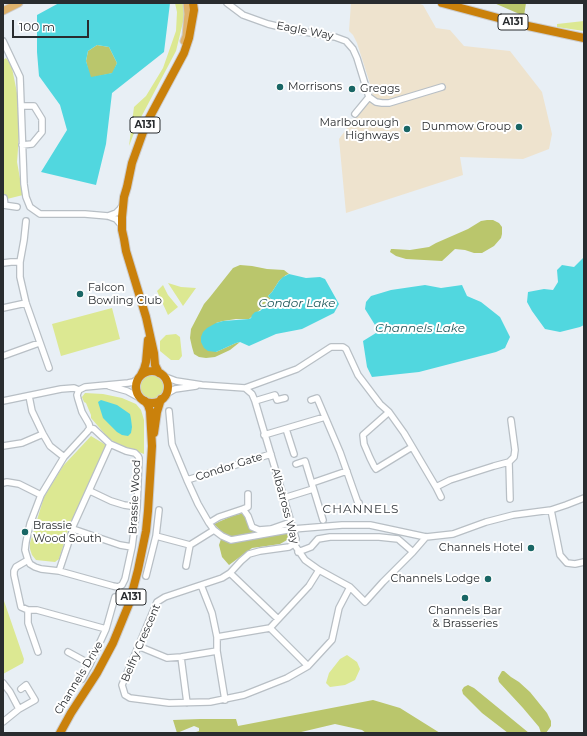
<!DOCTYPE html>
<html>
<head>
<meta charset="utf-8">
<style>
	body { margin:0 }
	#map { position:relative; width:587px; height:736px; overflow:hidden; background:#e8eff5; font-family:Montserrat,sans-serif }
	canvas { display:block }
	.frame { position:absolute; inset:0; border:4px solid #292c2f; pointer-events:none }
	.scale { position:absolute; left:12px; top:20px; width:77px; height:18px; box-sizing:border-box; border:2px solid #292c2f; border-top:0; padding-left:5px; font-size:12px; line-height:14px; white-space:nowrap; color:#292c2f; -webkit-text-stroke:3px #fff; paint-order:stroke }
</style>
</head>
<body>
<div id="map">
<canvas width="587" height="736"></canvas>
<div class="frame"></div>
<div class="scale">100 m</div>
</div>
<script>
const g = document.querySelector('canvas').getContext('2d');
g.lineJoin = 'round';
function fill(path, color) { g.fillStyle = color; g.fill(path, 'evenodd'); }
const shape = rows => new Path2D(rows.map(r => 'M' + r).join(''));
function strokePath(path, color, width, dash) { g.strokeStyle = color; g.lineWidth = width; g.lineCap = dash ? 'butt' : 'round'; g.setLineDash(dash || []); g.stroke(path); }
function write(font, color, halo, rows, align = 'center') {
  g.font = font + ' Montserrat,sans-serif'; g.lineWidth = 4; g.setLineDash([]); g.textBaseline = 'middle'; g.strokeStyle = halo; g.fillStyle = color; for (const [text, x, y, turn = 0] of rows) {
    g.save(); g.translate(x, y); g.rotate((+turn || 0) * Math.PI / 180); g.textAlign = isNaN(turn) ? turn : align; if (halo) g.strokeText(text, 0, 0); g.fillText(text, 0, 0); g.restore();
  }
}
const industrial = shape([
	[351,3,417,3,423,5,436,28,450,30,464,46,510,51,542,92,552,134,549,149,523,159,460,157,463,175,346,213,339,139,373,93,357,43,353,35,349,31]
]);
const green = shape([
	[175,3,184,3,184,18,176,51,138,123,129,146,134,107,146,96,163,68,176,31,177,12],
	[584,21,584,31,557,27,557,24],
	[6,58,11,64,12,68,19,103,20,122,17,162,23,195,3,200,3,60],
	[168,283,181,287,196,288,183,306],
	[163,285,168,295,178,307,168,315,157,291],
	[112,308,120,339,61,356,52,324],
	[176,334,180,337,182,356,179,360,171,360,160,351,160,341,166,335],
	'140 387a12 12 0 1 1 24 0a12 12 0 1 1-24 0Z',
	[85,393,103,394,122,398,136,404,141,410,144,420,144,454,117,444,104,435,104,433,91,418,91,415,86,403,84,402,82,397],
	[91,436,106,445,86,490,70,524,59,559,55,562,36,560,32,555,30,549,30,543,44,497,63,466],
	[3,598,24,659,23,663,3,674],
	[347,655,357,662,360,669,355,680,345,685,330,687,326,683,329,673,340,659]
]);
const forest = shape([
	[494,3,526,3,524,16],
	[97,45,109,47,117,63,113,73,90,78,86,61,88,51],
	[487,220,493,220,499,223,502,227,502,234,501,238,494,246,482,253,474,253,465,250,455,249,442,261,406,259,396,256,390,252,391,249,393,249,410,250,429,247,436,243,468,229,481,221],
	[240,265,252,266,267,269,284,270,289,274,286,275,279,281,272,292,268,296,271,299,267,304,249,319,236,319,223,321,216,323,216,352,236,343,240,342,230,350,215,357,206,358,199,357,194,354,192,347,190,338,191,329,204,304,210,297,233,268],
	[244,513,250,528,258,534,292,530,294,536,280,544,252,548,229,565,222,557,219,545,223,533,214,524,232,516],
	[502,671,504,671,511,677,519,682,530,692,547,713,551,721,551,726,546,733,541,733,539,727,523,708,499,682,498,678],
	[468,685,474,688,529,733,508,733,482,713,463,694,462,690,464,687],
	[373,700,400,708,440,733,366,733,362,730,335,724,297,733,193,733,199,731,199,728,194,726,177,733,173,720,200,719,236,719,238,726]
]);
const water = shape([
	[59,3,170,3,164,52,112,93,106,144,96,185,41,172,67,130,60,105,39,76,37,52,37,15],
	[97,45,109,47,117,63,112,73,91,77,86,61,88,51],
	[584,257,584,325,580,327,560,332,545,329,532,311,527,302,528,292,544,289,553,290,558,282,557,270,562,265,574,267],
	[289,274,306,278,320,277,325,279,339,304,334,313,302,329,276,334,249,346,240,342,236,343,216,352,208,351,204,348,201,342,201,337,203,332,207,328,216,323,223,321,249,319,251,318,252,315,255,312,260,311,267,304,271,299,268,296,272,292,279,281,283,277],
	[425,285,441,288,462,285,467,296,481,302,500,317,510,337,505,348,496,352,419,372,372,377,367,367,363,341,376,333,375,325,365,309,366,302,371,296,391,290],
	[101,400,117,405,130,414,131,419,132,427,131,433,128,436,122,435,117,432,103,418,98,402]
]);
const minor = shape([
	[227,3,243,15,268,24,293,30,335,37,346,41,353,49,357,58,369,97,376,102,382,103,389,103,442,87],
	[3,41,20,77,24,184,26,197,30,207,40,214,85,214,108,216,116,219,122,226],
	[21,106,34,106,42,119,42,132,32,144,22,145],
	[355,114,369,97],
	[4,198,5,205],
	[3,205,17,207],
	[108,216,116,213,120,209,123,205],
	[26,221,24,240,20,262,20,277,26,303,49,368],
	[3,263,11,262,20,262],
	[3,308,26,303],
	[3,356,39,343],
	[163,376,176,381,202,385,245,388,252,394,255,401,293,529,296,539,294,544,305,560,319,570,339,581,350,587,365,602,383,582,413,552,426,537],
	[109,386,127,391,140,398],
	[245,388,297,369,331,347,343,347,346,349,358,375,380,404,389,412,404,433,436,487,441,497],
	[166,394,175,389,196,386],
	[29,396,32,411,43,434,50,446,64,457],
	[311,400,317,398,340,452,358,503,359,503],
	[3,401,61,389,74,388,79,390],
	[255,401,275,395,277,400,285,398],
	[169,411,172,444,187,480,198,504,209,523,214,530,222,536,231,540,293,529,342,525,370,525,426,537,453,534,486,522,513,515,551,510,566,505,584,498],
	[389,412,363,435,364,444,370,458,374,466,376,469,412,447],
	[90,428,94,429,110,444,126,451,135,453,138,456,139,458,137,507,132,547,125,579,122,585,118,587,113,586,59,571,41,569,35,567,30,564,28,560,25,550,26,542,30,524,41,495,64,457,87,432,90,428,89,424,82,412,78,399,77,395,79,390,85,387,128,383,133,382,138,379],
	[286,429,294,454],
	[264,435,325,417],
	[3,446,22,443,43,434],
	[509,462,510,499],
	[296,464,305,461,323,520],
	[187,480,271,454],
	[3,483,7,482,19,484,41,495],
	[312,483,347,471],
	[436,487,450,480,494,466,509,462,514,457,515,450,511,420],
	[90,491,111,501,124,505,137,507],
	[284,498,313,489],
	[243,509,248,507,248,494],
	[551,510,560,555,567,563,575,564,584,562],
	[209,523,219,517,243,509,248,516,252,527,259,530,271,529,291,522],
	[73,529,73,526,110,444],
	[156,536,190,545,214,530],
	[294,544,289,547,260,551,249,554,241,561,230,573,222,578,165,597,157,602,122,685,125,695,130,698,169,703,210,702,244,695,287,678,308,666,332,640,339,608,350,587],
	[298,552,311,547,318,539,330,537,379,537,398,539,413,552],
	[28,560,16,567,14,571,14,575,21,607,28,610,28,623,38,652],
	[186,566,190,545],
	[59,571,73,529,120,545,132,547],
	[230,573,278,619],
	[146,576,156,536,159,510],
	[201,585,212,613,217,637,217,651,225,700],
	[28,610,37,610,106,629],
	[270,628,308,666],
	[217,637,270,628,309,586,319,570],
	[138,646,167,658,181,657,217,651],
	[68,652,90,664],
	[181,657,187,703],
	[82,679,90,664,106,629,115,597],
	[3,683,10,692,19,709],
	[3,722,19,709,35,700,26,685,21,689]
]);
const major = shape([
	[3,11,19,3],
	[184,41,186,36,188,14,187,3]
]);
const highway = shape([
	[442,3,528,26,584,38],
	'136 387a16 16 0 1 1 32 0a16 16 0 1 1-32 0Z',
	[159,373,155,365,154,353,146,317,126,251,124,239,122,230,122,217,124,197,127,187,132,163,146,124,176,68,184,53,189,38,194,10,193,3],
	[141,375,144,369,146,362,148,340],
	[154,433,157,412,161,399],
	[60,733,71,713,97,673,113,643,129,604,138,570,146,531,148,511,152,446,150,411,148,405,145,401]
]);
const markers = [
	[280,87,4,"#196665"],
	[352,89,4,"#196665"],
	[519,127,4,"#196665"],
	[407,129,4,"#196665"],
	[80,294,4,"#196665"],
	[25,532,4,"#196665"],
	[531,548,4,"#196665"],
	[488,579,4,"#196665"],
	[465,598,4,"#196665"]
];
const shields = [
	[513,22,30],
	[145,125,30],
	[131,597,30]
];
const shieldNames = [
	["A131",513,22],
	["A131",145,125],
	["A131",131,597]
];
const streetNames = [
	["Eagle Way",305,31,11],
	["Condor Gate",229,467,-18],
	["Brassie Wood",135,497,-87],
	["Albatross Way",285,506,75],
	["Belfry Crescent",141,643,-67],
	["Channels Drive",79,678,-59]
];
const poiNames = [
	["Morrisons",288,87],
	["Greggs",360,89],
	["Marlbourough",399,123,"right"],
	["Highways",399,136,"right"],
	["Dunmow Group",511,127,"right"],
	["Falcon",88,288],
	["Bowling Club",88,301],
	["Brassie",33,526],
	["Wood South",33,539],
	["Channels Hotel",523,548,"right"],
	["Channels Lodge",480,579,"right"],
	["Channels Bar",465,611,"center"],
	["& Brasseries",465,624,"center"]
];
const waterNames = [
	["Condor Lake",297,303],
	["Channels Lake",420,328]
];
const neighbourhoodNames = [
	["CHANNELS",361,509]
];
fill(industrial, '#eee3ce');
fill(green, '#dce892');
fill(forest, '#bac66c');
fill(water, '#51d7df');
strokePath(minor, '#b8bfc5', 8);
strokePath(major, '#cccccd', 9);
strokePath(highway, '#cccccd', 10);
strokePath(minor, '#fff', 5.5);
strokePath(major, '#dfb36d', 7);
strokePath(highway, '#ca810b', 8);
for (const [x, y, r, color] of markers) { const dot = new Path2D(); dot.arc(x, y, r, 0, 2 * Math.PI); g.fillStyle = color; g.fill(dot); strokePath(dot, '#fff', 1.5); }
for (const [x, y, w] of shields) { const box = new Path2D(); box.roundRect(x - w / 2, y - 8, w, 16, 3); g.fillStyle = '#fff'; g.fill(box); strokePath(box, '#292c2f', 1); }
write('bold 10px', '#292c2f', null, shieldNames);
write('11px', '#292c2f', '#fff', streetNames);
write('11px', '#292c2f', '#fff', poiNames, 'left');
write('italic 12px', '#235b5e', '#fff', waterNames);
g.letterSpacing = '1px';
write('12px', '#32373c', '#fff', neighbourhoodNames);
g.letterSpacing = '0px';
</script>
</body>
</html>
